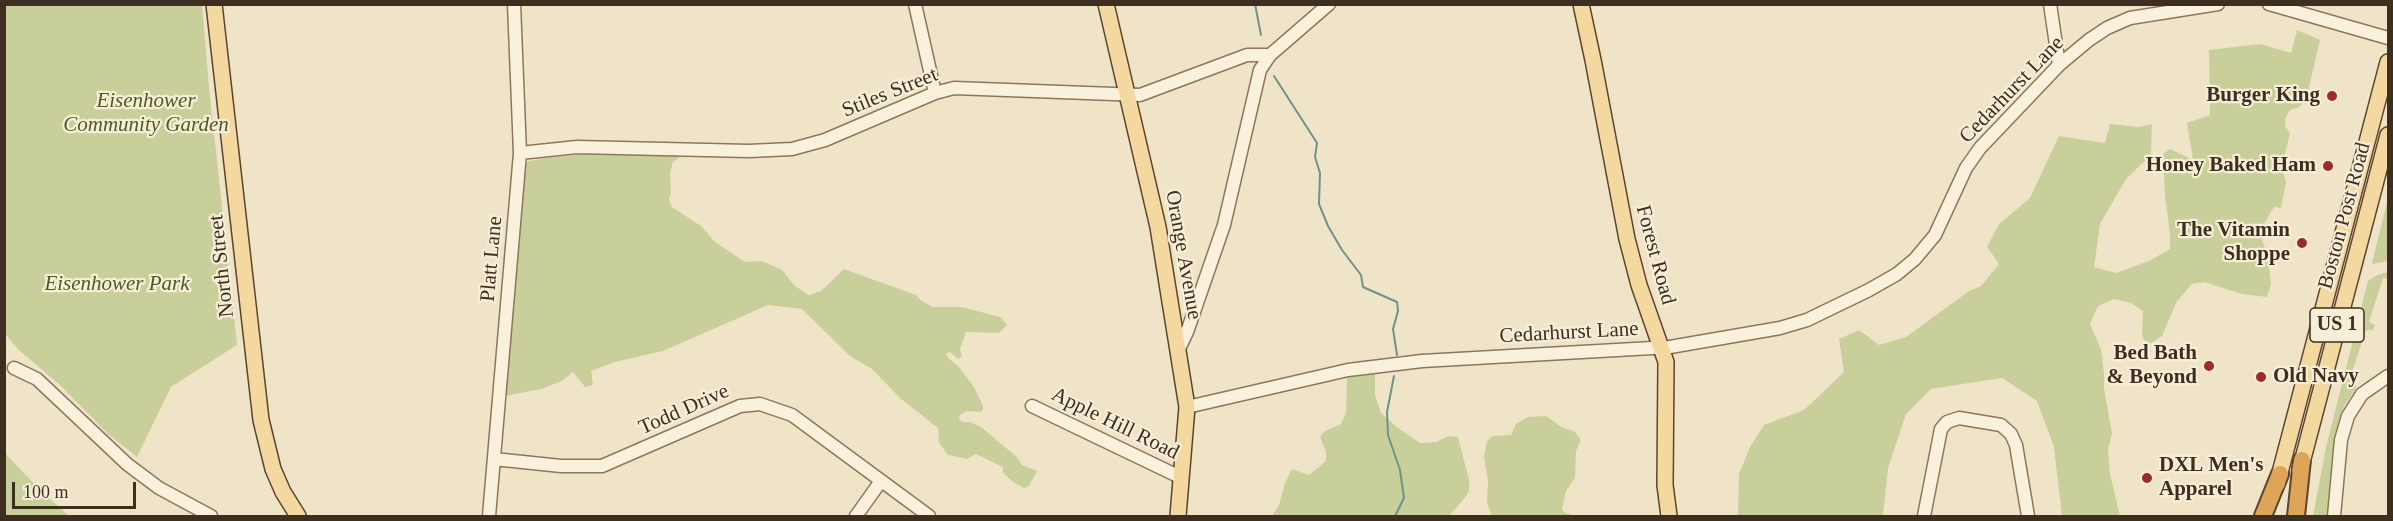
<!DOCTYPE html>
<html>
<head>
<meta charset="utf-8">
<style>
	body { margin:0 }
	#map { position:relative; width:2393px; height:521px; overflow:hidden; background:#f0e4c8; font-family:Georgia,serif }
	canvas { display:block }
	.frame { position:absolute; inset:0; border:6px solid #3d2e20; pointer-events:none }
	.scale { position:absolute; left:12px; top:482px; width:124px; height:27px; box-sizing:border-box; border:3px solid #3d2e20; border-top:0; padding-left:8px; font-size:18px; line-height:21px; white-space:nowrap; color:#3d2e20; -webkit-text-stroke:4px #f7eed8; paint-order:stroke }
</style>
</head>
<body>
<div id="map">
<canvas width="2393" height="521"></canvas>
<div class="frame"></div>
<div class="scale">100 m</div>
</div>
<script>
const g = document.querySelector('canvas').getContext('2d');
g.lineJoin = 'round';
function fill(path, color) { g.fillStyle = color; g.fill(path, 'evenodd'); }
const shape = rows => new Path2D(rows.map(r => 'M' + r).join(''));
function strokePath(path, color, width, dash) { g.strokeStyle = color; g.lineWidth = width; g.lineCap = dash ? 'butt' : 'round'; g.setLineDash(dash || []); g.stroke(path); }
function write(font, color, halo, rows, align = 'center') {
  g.font = font + ' Georgia,serif'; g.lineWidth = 4.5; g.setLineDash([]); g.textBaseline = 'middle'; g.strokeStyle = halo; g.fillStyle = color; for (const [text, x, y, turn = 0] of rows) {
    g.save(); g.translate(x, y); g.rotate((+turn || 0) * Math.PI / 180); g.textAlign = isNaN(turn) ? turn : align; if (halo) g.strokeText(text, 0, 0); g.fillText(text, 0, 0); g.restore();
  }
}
const green = shape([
	[4,5,202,5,209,87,237,345,171,387,137,457,108,434,61,386,19,350,5,334],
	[2297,30,2320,40,2306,100,2299,107,2290,110,2285,119,2285,126,2290,133,2284,158,2281,162,2286,182,2281,208,2274,207,2259,232,2268,256,2271,284,2267,297,2242,294,2204,282,2192,284,2177,301,2162,336,2148,345,2142,336,2143,311,2131,303,2114,299,2098,306,2090,324,2101,349,2104,373,2104,388,2112,434,2108,449,2110,474,2120,516,2062,516,2054,447,2037,401,2002,378,1931,389,1906,414,1888,468,1883,516,1738,516,1739,474,1750,447,1764,425,1804,410,1844,372,1839,339,1859,330,1879,345,1906,337,1969,291,1981,286,1999,264,1987,247,1999,224,2030,198,2059,136,2105,143,2110,124,2139,127,2152,124,2151,155,2126,179,2100,224,2094,267,2116,273,2149,261,2170,249,2170,234,2165,196,2163,154,2170,149,2193,160,2187,123,2210,115,2209,50,2260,44,2291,53],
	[587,154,682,155,673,162,670,172,671,192,669,200,672,207,701,226,715,242,745,262,762,261,782,270,795,286,809,295,821,291,844,269,916,295,922,301,933,307,962,307,1000,317,1007,325,999,333,966,332,960,349,962,357,958,359,950,352,946,354,948,358,958,366,974,387,983,406,983,410,980,412,967,411,960,415,959,419,963,422,970,422,981,427,1017,457,1022,465,1037,471,1029,486,1024,488,1013,482,1003,473,1003,467,976,454,967,459,948,455,939,443,938,428,901,399,872,369,850,356,802,309,768,305,663,351,615,362,591,371,593,385,585,387,573,372,562,381,541,389,505,396,524,165,529,161,547,158],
	[2388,198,2388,261,2372,264,2372,263],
	[2388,272,2388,279,2383,278,2369,322,2375,325,2373,330,2366,330,2350,378,2356,380,2356,389,2344,406,2339,420,2333,451,2332,489,2327,516,2313,516,2326,447,2368,281,2377,275],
	[1375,373,1375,395,1381,413,1398,428,1420,443,1436,442,1449,436,1458,437,1469,480,1469,491,1464,499,1449,516,1272,516,1279,505,1285,483,1292,469,1309,475,1326,461,1326,451,1320,437,1325,431,1341,424,1346,413,1347,377],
	[1546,416,1563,428,1574,431,1581,440,1576,451,1575,478,1566,491,1562,509,1564,512,1574,516,1492,516,1487,503,1488,481,1484,457,1487,441,1493,436,1511,435,1516,424,1528,417],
	[5,453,38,488,69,516,5,516]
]);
const stream = shape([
	[1255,4,1261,35],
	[1274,76,1317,143,1315,157,1320,173,1319,204,1328,226,1342,250,1361,275,1363,287,1397,302,1398,311,1393,329,1397,355],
	[1394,376,1387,412,1388,435,1400,470,1404,498,1395,516]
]);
const minor = shape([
	[915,4,935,93],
	[2050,4,2059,65],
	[2269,4,2388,38],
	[520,153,577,147,749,151,792,149,825,140,935,93,954,88,1140,95,1247,55,1270,55],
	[1178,351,1187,332,1224,225,1260,70,1270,55,1329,4],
	[14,368,37,379,127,464,159,488,211,516],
	[1032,406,1182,478],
	[1187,407,1348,370,1422,361,1670,347,1780,328,1807,320,1869,290,1897,274,1915,259,1935,235,1966,168,1980,148,2059,65,2089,40,2107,28,2130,18,2218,4],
	[494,459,561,466,602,466,740,406,760,404,792,415,929,516],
	[489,516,520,153,514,4],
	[856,516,881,481],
	[1924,516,1941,429,1947,422,1959,418,2001,425,2011,434,2016,445,2028,516],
	[2334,516,2341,440,2348,416,2362,394,2388,376]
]);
const major = shape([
	[214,4,261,420,273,469,283,492,298,516],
	[1106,4,1158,227,1187,407,1178,516],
	[1581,4,1593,60,1627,239,1639,285,1666,362,1665,485,1669,516],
	[2300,470,2388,135],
	[2277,484,2388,62]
]);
const highway = shape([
	[2263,516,2280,474],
	[2296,516,2302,460]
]);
const markers = [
	[2332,96,6,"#9e2a2b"],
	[2328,166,6,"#9e2a2b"],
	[2302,243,6,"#9e2a2b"],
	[2209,366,6,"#9e2a2b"],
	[2261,377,6,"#9e2a2b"],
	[2147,478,6,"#9e2a2b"]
];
const shields = [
	[2337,325,54]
];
const shieldNames = [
	["US 1",2337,325]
];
const streetNames = [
	["Cedarhurst Lane",2012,90,-46],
	["Stiles Street",890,93,-22],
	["Boston Post Road",2345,216,-75],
	["Orange Avenue",1183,255,80],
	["Forest Road",1655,255,75],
	["Platt Lane",492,259,-85],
	["North Street",222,266,-96],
	["Cedarhurst Lane",1569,333,-3],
	["Todd Drive",684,410,-24],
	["Apple Hill Road",1115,424,26]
];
const poiNames = [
	["Burger King",2320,96],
	["Honey Baked Ham",2316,166],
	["The Vitamin",2290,231],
	["Shoppe",2290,255],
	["Bed Bath",2197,354],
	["& Beyond",2197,378],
	["Old Navy",2273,377,"left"],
	["DXL Men's",2159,466,"left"],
	["Apparel",2159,490,"left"]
];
const parkNames = [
	["Eisenhower",146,101],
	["Community Garden",146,125],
	["Eisenhower Park",117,284]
];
fill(green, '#c9cf9b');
strokePath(stream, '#6f938a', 2);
strokePath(minor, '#8d765c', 15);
strokePath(major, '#5b4430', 18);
strokePath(highway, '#5b4430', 20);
strokePath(minor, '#faf1dc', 12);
strokePath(major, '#f3d9a0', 15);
strokePath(highway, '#e0a458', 16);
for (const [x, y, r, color] of markers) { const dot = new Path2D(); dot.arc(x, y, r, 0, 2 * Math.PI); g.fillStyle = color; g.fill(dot); strokePath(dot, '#f7eed8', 2); }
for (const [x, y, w] of shields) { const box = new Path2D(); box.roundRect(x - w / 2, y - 17, w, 34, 4.5); g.fillStyle = '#f7eed8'; g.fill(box); strokePath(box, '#3d2e20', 1.5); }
write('bold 20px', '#3d2e20', null, shieldNames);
write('21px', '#3d2e20', '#f7eed8', streetNames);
write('bold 21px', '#3d2e20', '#f7eed8', poiNames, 'right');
write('italic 21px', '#4d5a26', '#f7eed8', parkNames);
</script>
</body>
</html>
